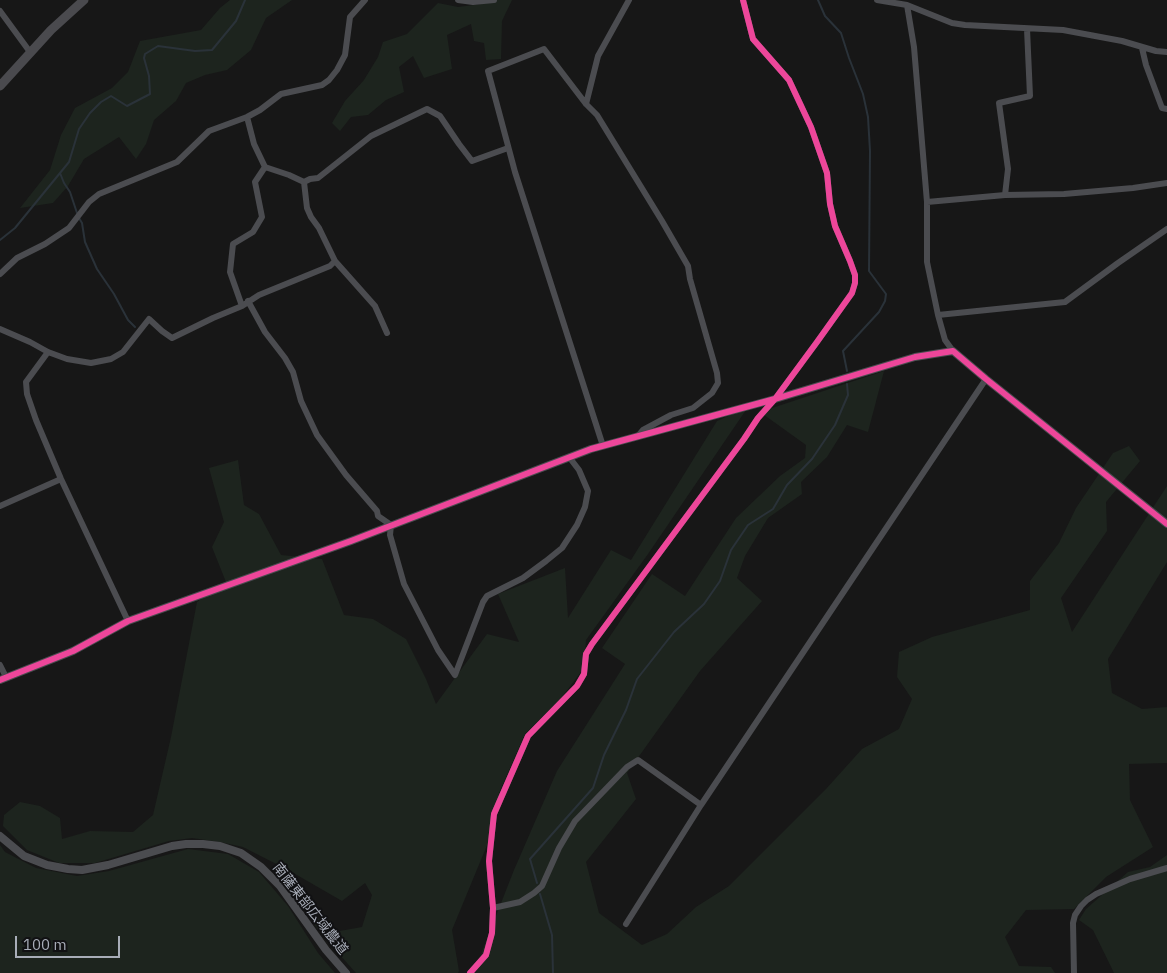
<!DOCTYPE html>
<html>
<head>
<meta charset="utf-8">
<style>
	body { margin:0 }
	#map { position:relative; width:1167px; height:973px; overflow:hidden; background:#171717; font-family:"IBM Plex Sans",sans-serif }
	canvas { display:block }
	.scale { position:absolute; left:15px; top:936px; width:105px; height:22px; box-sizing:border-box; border:2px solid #a8adb8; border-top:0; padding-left:6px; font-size:15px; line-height:18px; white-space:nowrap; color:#a8adb8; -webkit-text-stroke:4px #111113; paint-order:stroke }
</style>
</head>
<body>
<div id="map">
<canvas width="1167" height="973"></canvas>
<div class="scale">100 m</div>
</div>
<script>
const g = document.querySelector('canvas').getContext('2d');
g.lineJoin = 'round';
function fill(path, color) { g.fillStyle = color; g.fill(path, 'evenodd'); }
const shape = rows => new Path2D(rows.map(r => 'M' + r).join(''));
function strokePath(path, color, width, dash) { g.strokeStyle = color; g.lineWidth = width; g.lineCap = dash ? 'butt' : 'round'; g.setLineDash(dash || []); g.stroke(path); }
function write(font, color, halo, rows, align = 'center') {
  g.font = font + ' "IBM Plex Sans","Noto Sans JP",sans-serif'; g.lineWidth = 4; g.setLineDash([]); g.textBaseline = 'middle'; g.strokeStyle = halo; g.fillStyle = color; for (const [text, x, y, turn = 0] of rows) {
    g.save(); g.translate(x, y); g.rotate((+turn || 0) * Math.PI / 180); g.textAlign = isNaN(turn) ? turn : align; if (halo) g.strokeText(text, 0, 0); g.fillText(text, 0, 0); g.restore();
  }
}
const green = shape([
	[230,0,292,0,266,18,251,50,227,70,205,75,186,83,176,101,154,120,146,144,136,159,119,137,84,159,68,186,53,203,20,208,50,170,61,135,75,108,112,88,128,72,140,41,201,30,220,8],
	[483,0,512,0,502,21,501,59,486,60,484,43,474,41,471,24,447,35,452,69,424,78,413,56,399,67,404,92,386,100,368,115,351,117,340,131,332,123,345,101,364,80,378,57,383,42,407,34,438,3,458,7,482,4],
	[884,371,868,432,847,425,827,457,801,482,802,494,768,518,745,556,737,578,762,601,700,671,627,773,636,799,586,862,599,913,642,945,667,934,696,907,729,886,826,789,862,749,899,729,912,699,897,677,899,652,932,637,1030,610,1030,581,1059,543,1076,508,1113,453,1129,446,1140,461,1106,502,1107,531,1061,598,1072,632,1167,486,1167,562,1108,659,1112,693,1142,709,1167,707,1167,763,1129,764,1130,800,1153,847,1106,877,1074,909,1026,910,1005,937,1019,966,1051,967,1055,973,476,973,483,949,514,870,557,771,625,664,602,648,652,574,685,596,736,518,780,476,805,458,806,445,760,412],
	[748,407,648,554,586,640,584,668,562,697,525,734,499,793,490,838,452,930,459,971,458,973,356,973,322,935,298,901,334,932,362,927,372,895,365,883,342,901,290,871,243,847,220,842,192,838,169,841,95,863,59,863,27,850,3,826,4,815,20,802,40,806,60,818,62,839,90,831,133,832,153,815,171,737,197,602,226,582,212,547,224,522,209,468,238,460,244,505,259,514,281,555,322,559,344,615,373,619,406,639,426,679,436,704,487,634,519,642,498,594,565,568,568,618,611,550,631,560,717,421],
	[0,845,5,852,36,868,77,876,109,871,188,849,228,854,259,872,288,906,318,953,335,973,0,973],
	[1167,855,1167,973,1114,973,1093,930,1079,920,1086,909,1128,872,1150,867]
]);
const stream = shape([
	[818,0,825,16,841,33,849,58,863,94,868,117,870,151,869,271,886,294,885,301,879,312,843,351,847,371],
	[60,173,64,183,70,192,77,213],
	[79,218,82,223,85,242,97,269,114,294,128,320,135,327],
	[0,240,15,228,69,162,79,129,90,113,101,102,111,96,127,106,150,94,149,76,144,58,145,54,158,46,195,51,212,50,236,21,245,0],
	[537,883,530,859,593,788,604,755,626,710,637,679,674,632,704,604,720,581,731,550,748,525,773,509,787,485,812,459,835,425,848,395,847,384],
	[540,894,552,935,553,973]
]);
const minor = shape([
	[458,0,473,2,494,0],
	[877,0,907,5,952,23,965,25,1063,30,1122,41,1156,51,1167,52],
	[907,5,914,47,927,202,927,262,938,315,945,340,953,351],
	[0,11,30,52],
	[1142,48,1146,65,1162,108,1167,109],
	[586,104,598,56,629,0],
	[247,117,254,144,265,167,289,175,304,182],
	[304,182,310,179,318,178,371,136,427,109,440,116,459,144,472,161,508,148],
	[1005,195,1008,169,999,103,1030,96,1027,29],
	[927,202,1005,195,1064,194,1133,188,1167,183],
	[335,261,375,306,387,333],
	[0,274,17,258,45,244,69,228,89,202,99,194,177,162,209,131,247,117,260,110,281,94,322,85,329,80,337,70,345,55,350,17,365,0],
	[248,301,265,332,285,358,293,372,301,401,317,435,346,475,377,511,378,516,391,525,390,535,404,584,438,650,455,675,483,602,487,596,523,578,546,561,562,548,577,525,585,507,588,491,579,470,569,457],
	[242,306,230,272,233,244,253,232,262,217,255,182,265,167],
	[938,315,1065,302,1118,263,1167,229],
	[0,329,30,342,48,352,67,359,91,363,111,359,123,352,149,319,162,331,172,338,213,318,242,306,259,295,330,266,335,261,319,228,311,217,307,208,304,182],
	[48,352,26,382,27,394,36,420,61,479,128,621],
	[603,446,515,172,488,71,544,49,586,104,597,115,662,221,688,266,690,279,717,373,718,383,712,393,693,408,671,415,643,430,638,436],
	[0,506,61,479],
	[0,665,6,677],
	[493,908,520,902,534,893,542,886,559,848,575,821,627,767,638,760,701,805],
	[626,924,701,805,986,379],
	[470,973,486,955,492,933,493,908,489,861,494,814,528,736,577,686,584,674,586,654,592,644,744,439,758,418,775,399,817,342,852,293,855,283,855,275,850,261,835,226,830,204,827,173,811,127,789,80,753,39,743,0],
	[1074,973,1073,923,1075,915,1081,906,1087,900,1096,894,1130,879,1167,868]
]);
const tertiary = shape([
	[0,680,73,651,128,621,351,541,591,449,775,399,915,357,953,351,986,379,1167,524],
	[0,836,24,856,47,865,68,869,82,870,108,865,172,846,186,844,203,844,220,846,241,853,261,867,280,886,326,950,346,973]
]);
const secondary = shape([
	[0,86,51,30,84,0]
]);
const cycleway = shape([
	[0,680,73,651,128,621,351,541,591,449,775,399,915,357,953,351,986,379,1167,524],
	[470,973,486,955,492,933,493,908,489,861,494,814,528,736,577,686,584,674,586,654,592,644,744,439,758,418,775,399,817,342,852,293,855,283,855,275,850,261,835,226,830,204,827,173,811,127,789,80,753,39,743,0]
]);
const streetNames = [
	["南薩東部広域農道",310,909,52]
];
fill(green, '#1d241e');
strokePath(stream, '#2a3239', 2);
strokePath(minor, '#4b4c50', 6);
strokePath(tertiary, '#4b4c50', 8);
strokePath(secondary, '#4a4a4e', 9);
strokePath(cycleway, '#ed469a', 6);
write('14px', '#a8adb8', '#111113', streetNames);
</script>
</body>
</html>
